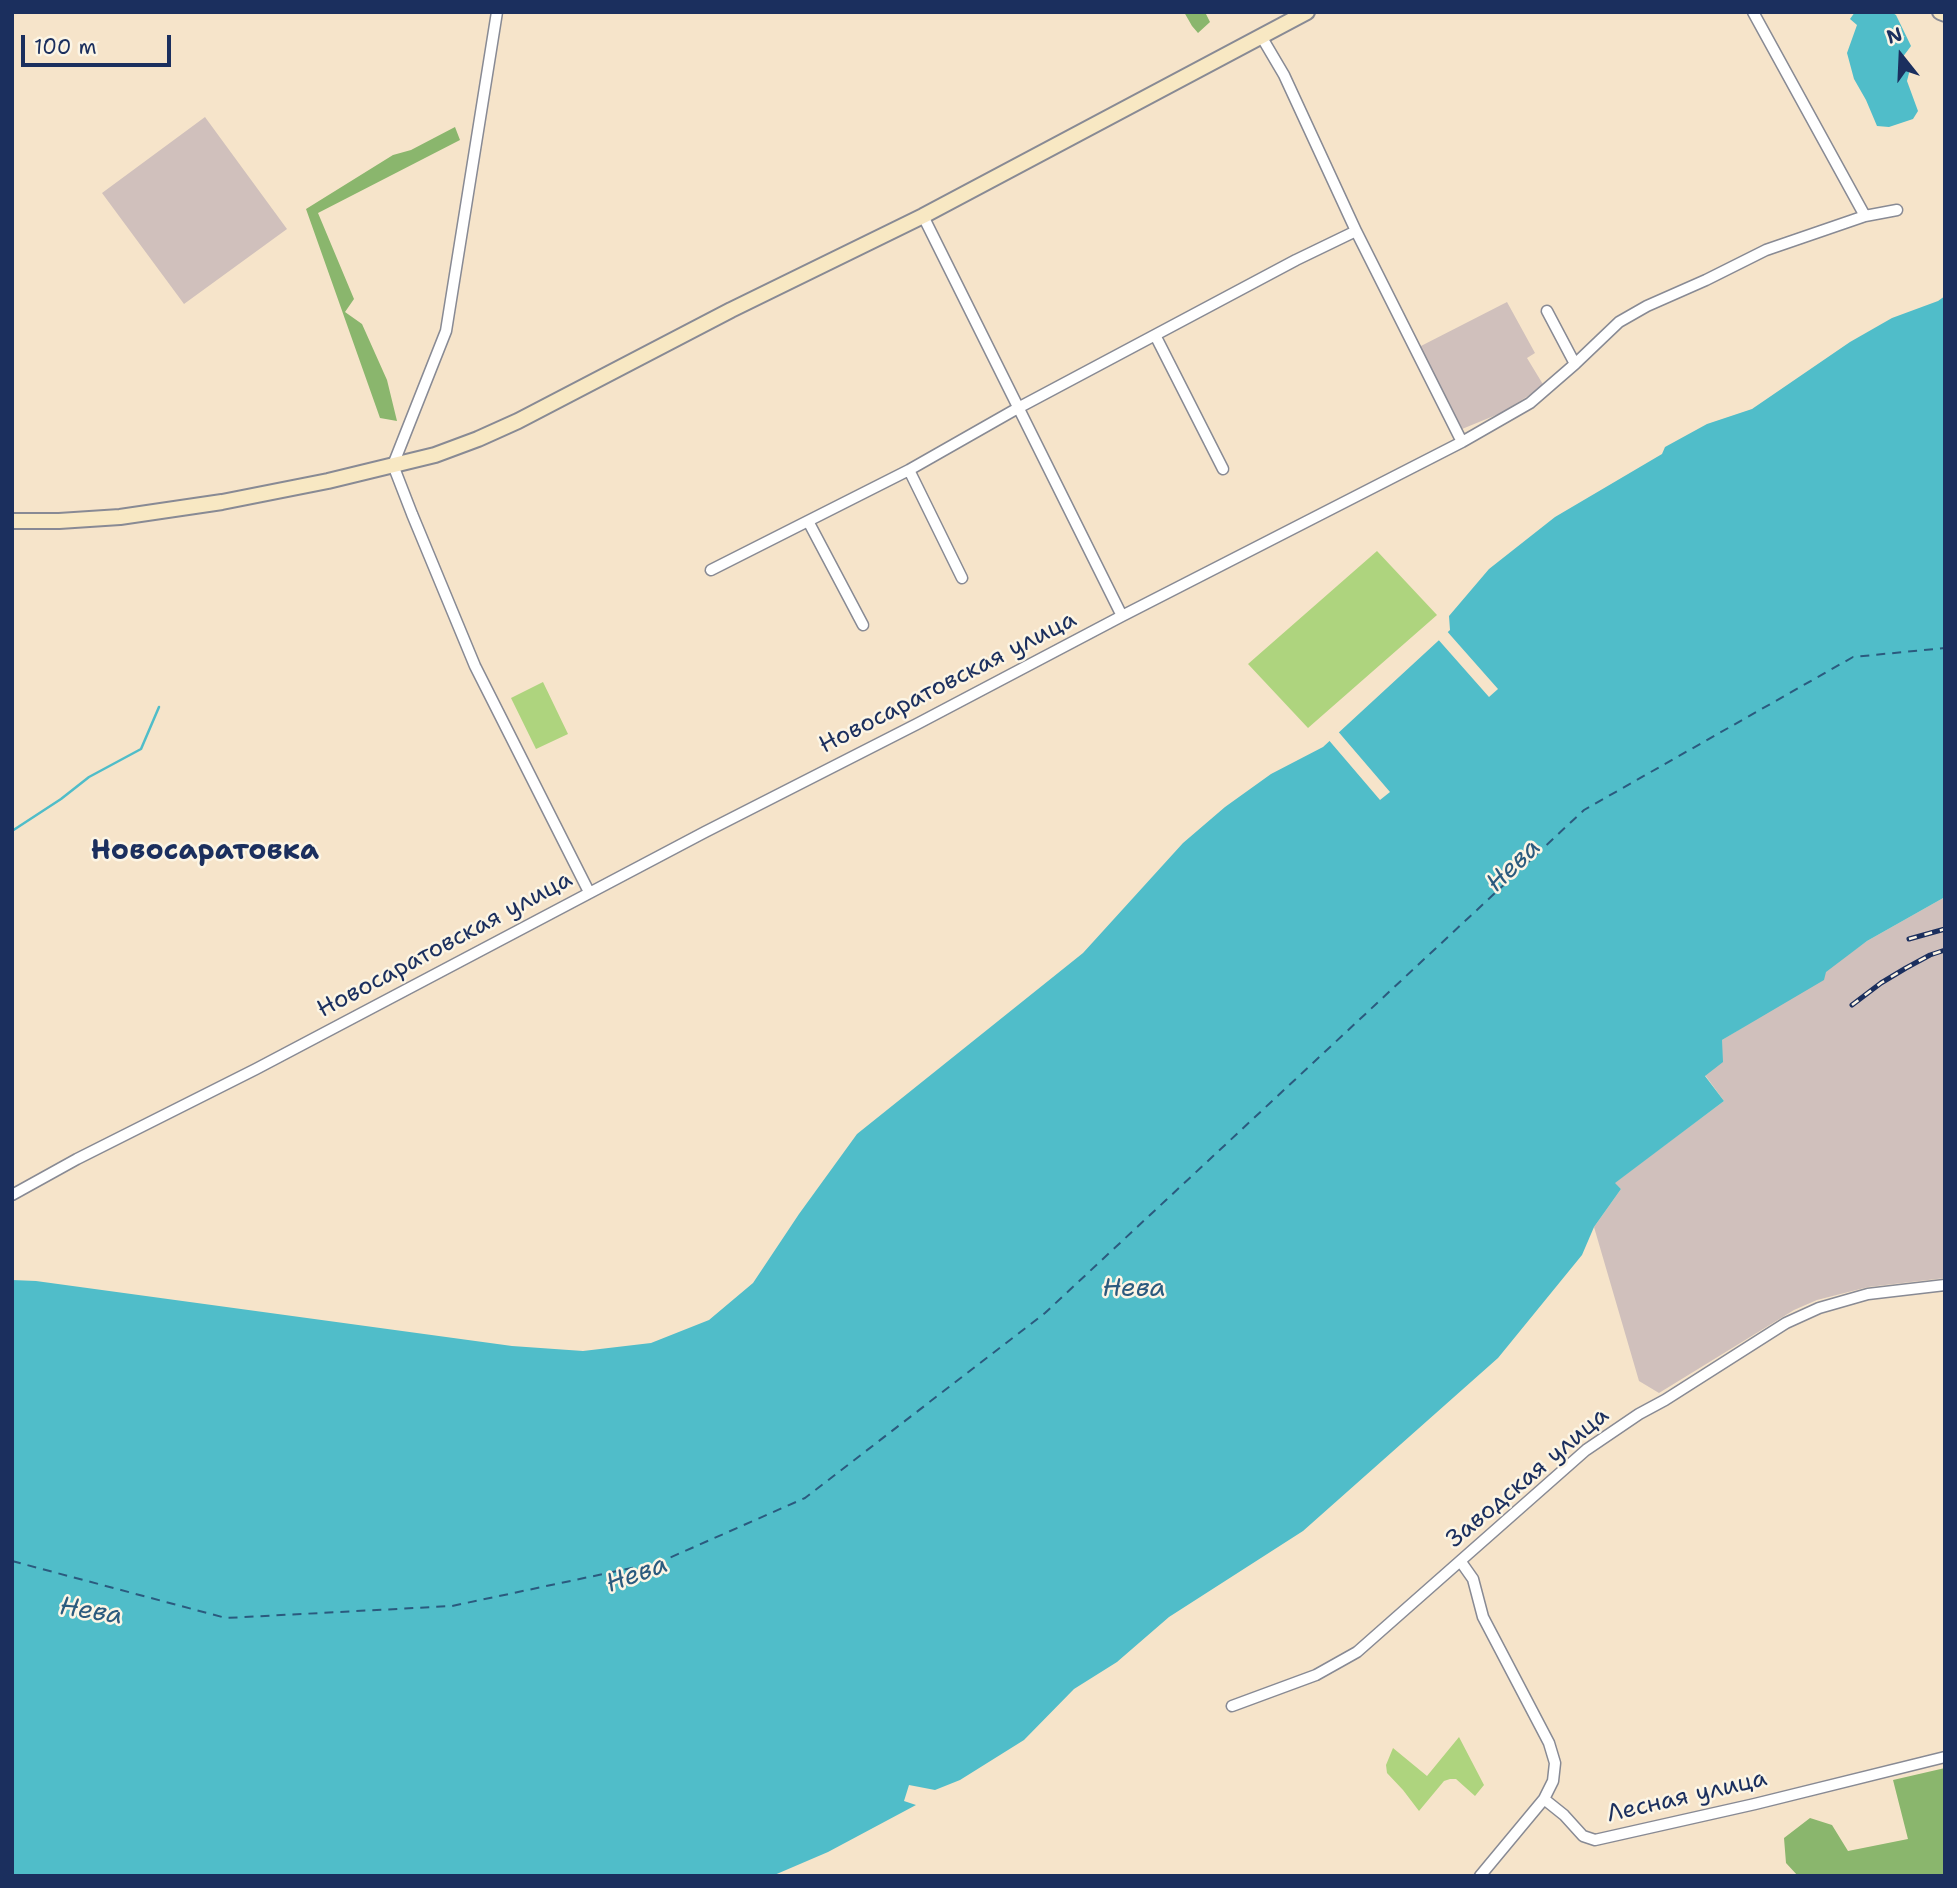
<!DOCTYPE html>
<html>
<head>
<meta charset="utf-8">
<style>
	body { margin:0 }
	#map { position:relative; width:1957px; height:1888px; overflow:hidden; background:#f6e4ca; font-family:"Shantell Sans",sans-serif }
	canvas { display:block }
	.frame { position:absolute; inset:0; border:14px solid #1b2f5e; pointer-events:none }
	.north { position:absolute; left:1866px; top:21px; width:70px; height:70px; -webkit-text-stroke:5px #fcf5e5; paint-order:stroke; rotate:342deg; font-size:19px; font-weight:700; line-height:28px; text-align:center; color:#1b2f5e }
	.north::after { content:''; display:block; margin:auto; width:24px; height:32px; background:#1b2f5e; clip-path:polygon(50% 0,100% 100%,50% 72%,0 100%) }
	.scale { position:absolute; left:21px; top:35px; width:150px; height:32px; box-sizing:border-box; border:4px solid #1b2f5e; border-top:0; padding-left:9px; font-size:21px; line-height:24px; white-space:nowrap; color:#1b2f5e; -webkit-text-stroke:5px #fcf5e5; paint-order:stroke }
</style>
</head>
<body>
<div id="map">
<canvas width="1957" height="1888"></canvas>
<div class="frame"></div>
<div class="north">N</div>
<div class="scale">100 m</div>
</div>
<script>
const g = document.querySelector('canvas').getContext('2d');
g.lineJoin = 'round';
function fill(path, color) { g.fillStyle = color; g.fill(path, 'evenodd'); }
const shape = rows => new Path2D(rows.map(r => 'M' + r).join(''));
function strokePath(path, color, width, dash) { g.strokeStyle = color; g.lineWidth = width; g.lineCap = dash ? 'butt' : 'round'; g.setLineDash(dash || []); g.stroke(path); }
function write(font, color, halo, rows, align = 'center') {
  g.font = font + ' "Shantell Sans",sans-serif'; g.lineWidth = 5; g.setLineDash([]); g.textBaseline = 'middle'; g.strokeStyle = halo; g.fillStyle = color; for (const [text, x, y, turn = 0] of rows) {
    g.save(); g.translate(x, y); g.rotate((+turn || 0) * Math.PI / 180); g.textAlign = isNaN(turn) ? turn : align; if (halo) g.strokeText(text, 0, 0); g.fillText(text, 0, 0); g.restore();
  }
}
const industrial = shape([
	[205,117,287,229,184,304,102,193],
	[1507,302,1535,353,1527,358,1544,386,1501,413,1462,429,1419,347],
	[1945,897,1945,1278,1868,1287,1817,1300,1794,1310,1659,1393,1639,1381,1594,1227,1621,1189,1614,1183,1724,1101,1705,1075,1722,1040,1766,1013,1867,941]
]);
const green = shape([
	[1377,551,1437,615,1308,728,1248,664],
	[543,682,568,734,536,749,511,698],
	[1459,1737,1484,1785,1475,1796,1456,1779,1450,1779,1444,1781,1419,1811,1403,1790,1387,1773,1386,1765,1393,1748,1427,1776]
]);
const forest = shape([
	[1184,12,1205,12,1210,22,1198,33,1192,26],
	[455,127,460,140,318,213,354,299,345,312,362,324,387,380,397,421,380,418,306,209,393,155,411,150],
	[1945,1768,1945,1876,1798,1876,1786,1863,1784,1838,1810,1818,1832,1825,1848,1851,1908,1839,1893,1780]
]);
const water = shape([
	[1855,12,1891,12,1896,15,1911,46,1902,58,1910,69,1907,81,1918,111,1913,119,1889,127,1877,126,1866,100,1854,79,1847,53,1857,25,1850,19],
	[1945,296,1945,897,1867,941,1826,972,1824,980,1722,1040,1723,1062,1705,1076,1724,1101,1615,1183,1621,1189,1594,1227,1582,1255,1498,1358,1303,1531,1169,1617,1117,1662,1074,1689,1024,1740,960,1780,935,1790,909,1785,904,1801,916,1805,828,1852,772,1876,12,1876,12,1280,36,1281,512,1346,583,1351,651,1343,709,1320,753,1283,799,1214,857,1134,1083,953,1183,843,1225,807,1271,774,1323,747,1450,630,1449,616,1489,569,1555,517,1662,454,1665,447,1707,424,1752,409,1850,342,1892,318,1938,301]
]);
const pier = shape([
	[1445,629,1498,689,1489,697,1436,637],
	[1336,729,1390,792,1380,800,1327,738]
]);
const stream = shape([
	[12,831,61,799,89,777,141,749,159,707]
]);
const ferry = shape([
	[12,1561,226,1618,452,1606,660,1562,805,1498,1045,1313,1584,810,1853,657,1945,648]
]);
const street = shape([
	[497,12,446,331,393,465,412,514,475,666,589,892],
	[1753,12,1865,216],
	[1261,36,1284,75,1356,231,1462,442],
	[923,216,1122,616],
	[1547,311,1575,364],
	[1155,335,1223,469],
	[909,470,962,578],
	[808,521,863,625],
	[711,570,909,470,1018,408,1296,260,1356,231],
	[12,1195,77,1159,256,1069,705,832,917,724,1122,616,1462,442,1530,403,1575,364,1619,322,1647,306,1706,280,1766,250,1865,216,1897,210],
	[1461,1562,1473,1579,1483,1617,1549,1743,1555,1763,1553,1781,1544,1799,1480,1876],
	[1232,1706,1316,1675,1357,1652,1586,1450,1639,1414,1665,1400,1786,1323,1819,1308,1868,1294,1945,1285],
	[1544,1799,1564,1815,1583,1836,1595,1840,1755,1804,1945,1757]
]);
const secondary = shape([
	[1940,12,1945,14],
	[12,521,59,521,120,517,222,502,328,481,435,455,478,439,518,421,731,310,923,216,1307,12]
]);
const rail = shape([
	[1909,939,1945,929],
	[1852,1005,1881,983,1906,968,1930,955,1945,950]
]);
const streetNames = [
	["Новосаратовская улица",948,683,-27],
	["Новосаратовская улица",445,945,-28],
	["Заводская улица",1528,1478,-40],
	["Лесная улица",1687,1797,-13]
];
const waterNames = [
	["Нева",1514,866,-44],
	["Нева",1134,1289],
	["Нева",637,1575,-20],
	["Нева",91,1612,9]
];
const quarterNames = [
	["Новосаратовка",205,852]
];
fill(industrial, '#d0c0bc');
fill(green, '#aed47e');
fill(forest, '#8ab66d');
fill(water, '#50bdc9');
fill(pier, '#f6e4ca');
strokePath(stream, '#50bdc9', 2.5);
strokePath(ferry, '#2b5a7e', 2, [9, 7]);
strokePath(street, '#888a94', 13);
strokePath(secondary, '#888a94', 18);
strokePath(street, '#fff', 10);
strokePath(secondary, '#f8e8c3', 14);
strokePath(rail, '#1b2f5e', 5);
strokePath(rail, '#fcf5e5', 2.5, [8]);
write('24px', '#1b2f5e', '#fcf5e5', streetNames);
write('italic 26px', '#2b5a7e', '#fcf5e5', waterNames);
write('bold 28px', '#1b2f5e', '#fcf5e5', quarterNames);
</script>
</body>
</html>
